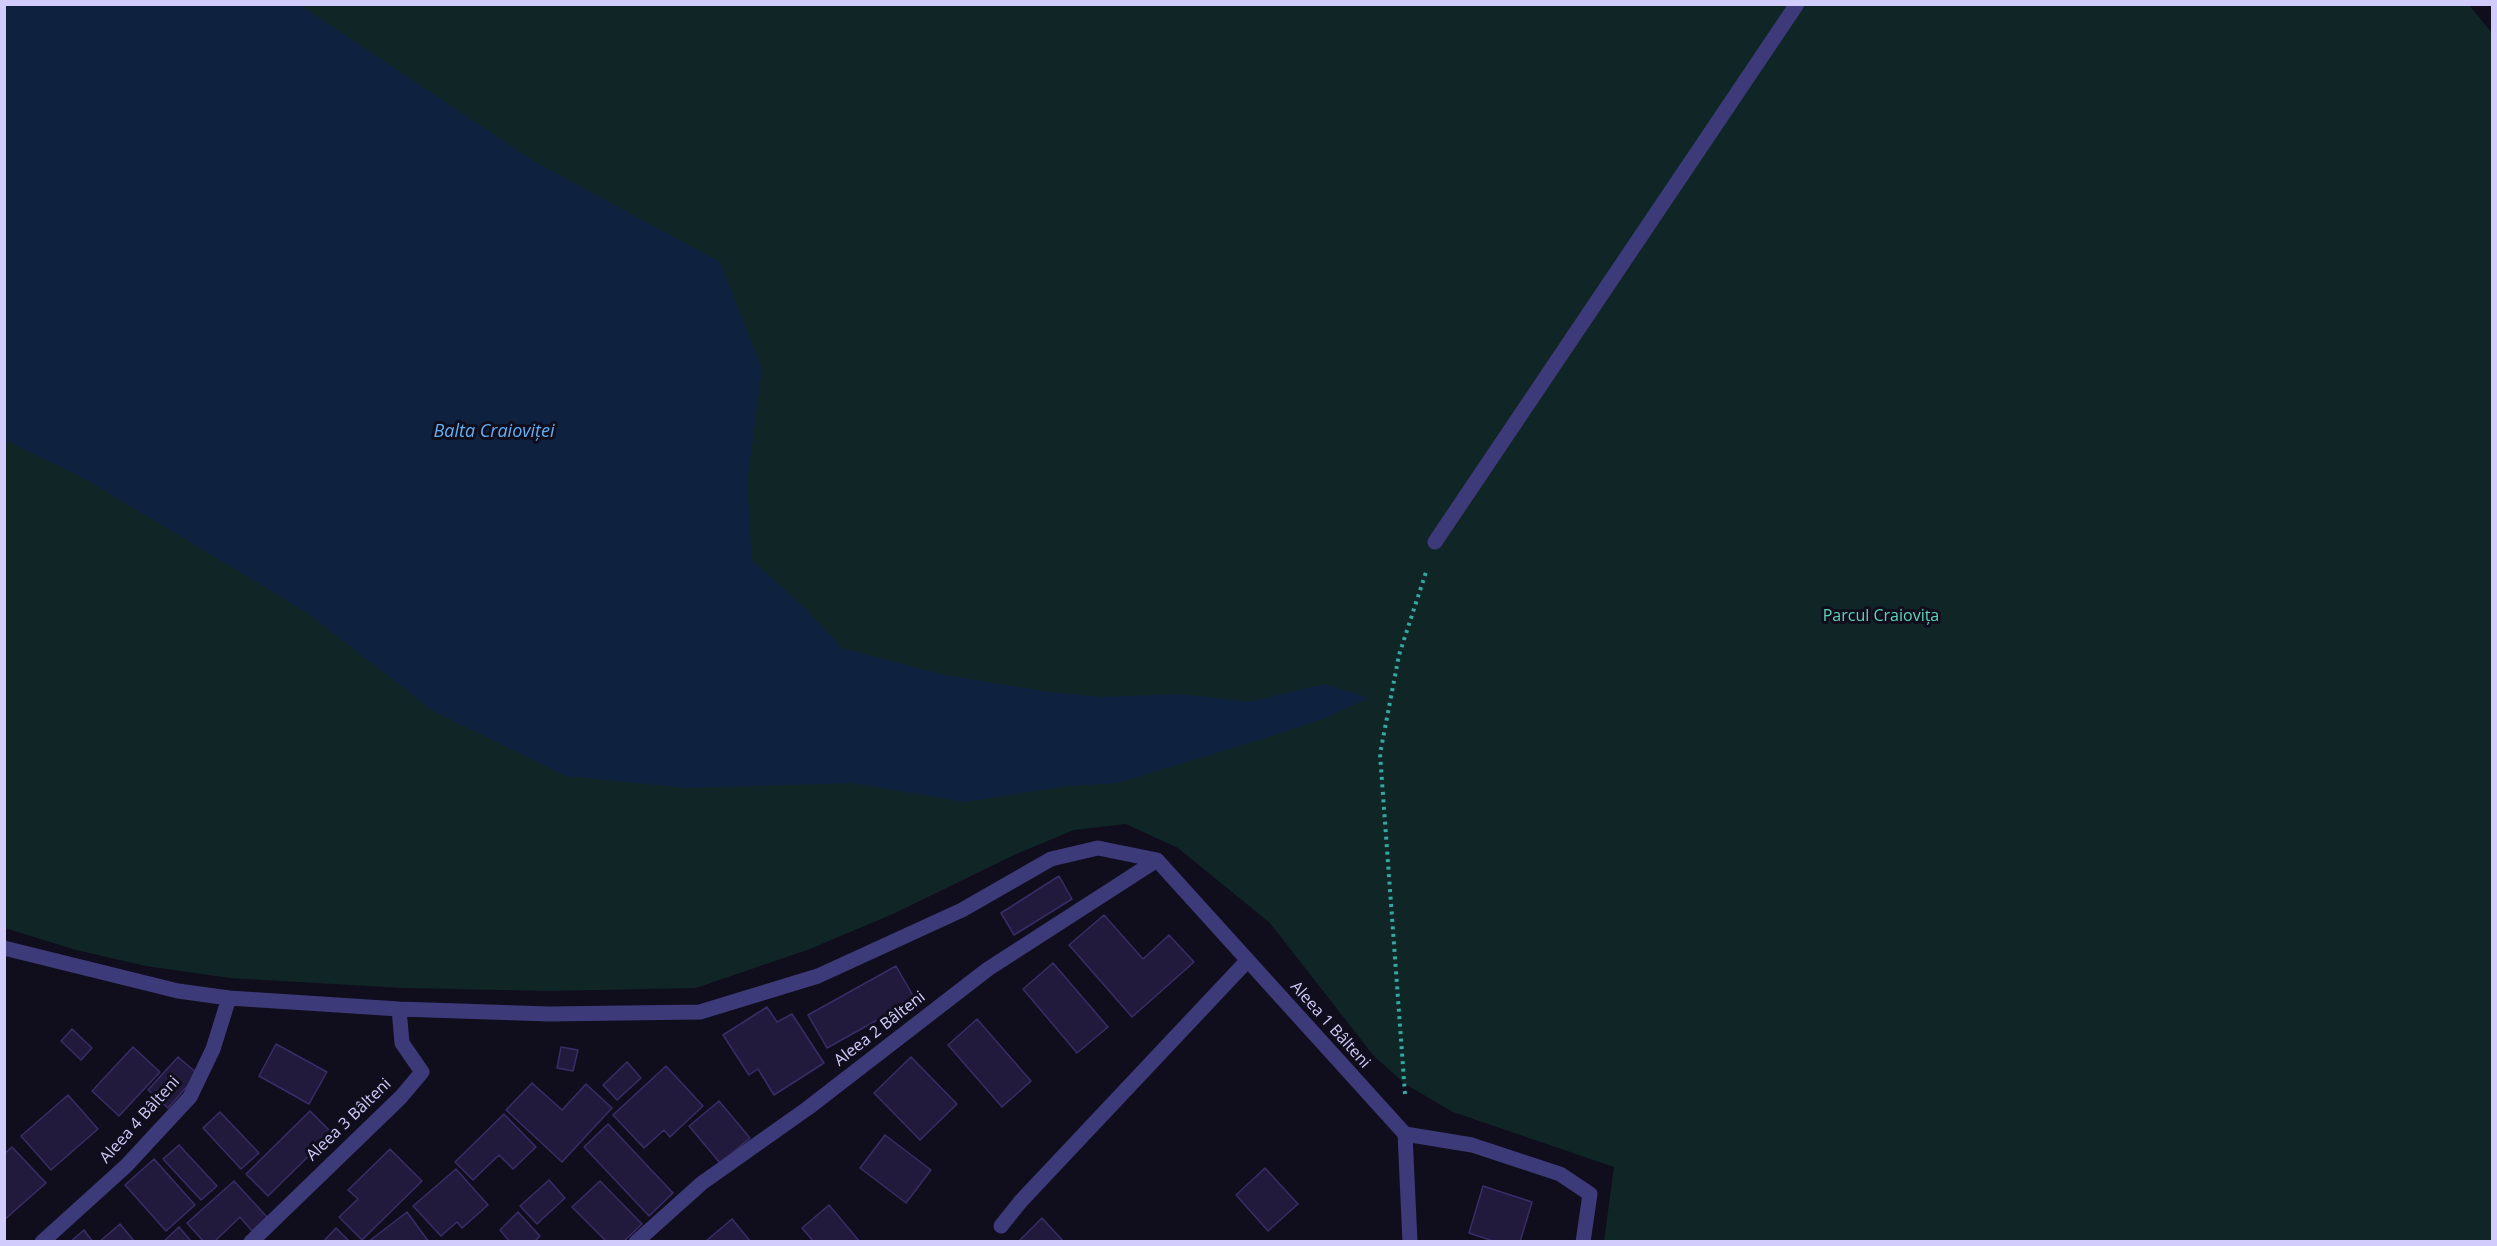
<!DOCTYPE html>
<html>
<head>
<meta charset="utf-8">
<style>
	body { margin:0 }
	#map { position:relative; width:2497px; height:1246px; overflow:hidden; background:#100d1d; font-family:"Open Sans",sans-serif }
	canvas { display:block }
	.frame { position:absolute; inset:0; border:6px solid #d1ccfc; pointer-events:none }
</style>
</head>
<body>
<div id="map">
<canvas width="2497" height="1246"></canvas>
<div class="frame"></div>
</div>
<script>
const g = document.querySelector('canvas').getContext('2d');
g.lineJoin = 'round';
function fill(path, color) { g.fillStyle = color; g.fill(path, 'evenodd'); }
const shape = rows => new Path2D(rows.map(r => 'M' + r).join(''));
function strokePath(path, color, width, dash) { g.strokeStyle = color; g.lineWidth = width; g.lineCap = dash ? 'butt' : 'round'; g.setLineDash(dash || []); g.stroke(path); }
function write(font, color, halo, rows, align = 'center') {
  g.font = font + ' "Open Sans",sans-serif'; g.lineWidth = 6; g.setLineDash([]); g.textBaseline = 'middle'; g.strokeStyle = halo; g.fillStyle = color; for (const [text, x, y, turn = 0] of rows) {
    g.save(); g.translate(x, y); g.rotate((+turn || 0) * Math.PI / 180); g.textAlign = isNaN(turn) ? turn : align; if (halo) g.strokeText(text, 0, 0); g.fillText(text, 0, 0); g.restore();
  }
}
const green = shape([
	[4,5,2469,5,2492,33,2492,1241,1604,1241,1614,1167,1453,1112,1405,1084,1373,1055,1270,923,1178,848,1126,824,1074,830,1014,855,893,914,810,949,696,988,549,991,403,988,230,978,146,966,76,950,5,928]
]);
const water = shape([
	[4,5,300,5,535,162,720,262,762,369,747,483,752,560,804,607,842,648,940,674,1049,692,1103,697,1181,694,1249,702,1325,684,1369,698,1325,718,1269,737,1117,783,1067,786,965,802,852,783,687,788,566,776,433,711,306,612,87,480,5,440]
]);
const building = shape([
	[1059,876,1072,899,1014,935,1001,913,1059,876],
	[1104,915,1143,959,1169,935,1194,962,1132,1017,1069,945,1104,915],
	[1053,963,1108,1027,1077,1053,1023,989,1053,963],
	[896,966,915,999,827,1048,808,1015,896,966],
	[767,1007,777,1022,792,1014,824,1063,774,1095,758,1069,749,1075,723,1035,767,1007],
	[977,1019,1031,1081,1002,1107,948,1045,977,1019],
	[72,1029,92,1048,81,1060,61,1041,72,1029],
	[276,1044,327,1072,309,1104,259,1076,276,1044],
	[133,1047,160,1072,119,1116,92,1091,133,1047],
	[561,1047,578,1050,573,1071,557,1068,561,1047],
	[178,1057,198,1074,168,1108,148,1090,178,1057],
	[911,1057,957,1104,920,1140,874,1093,911,1057],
	[627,1062,641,1078,617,1100,603,1085,627,1062],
	[666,1066,703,1106,670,1137,664,1130,644,1148,613,1115,666,1066],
	[532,1083,562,1110,586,1084,612,1108,562,1162,506,1110,532,1083],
	[68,1095,98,1129,51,1170,21,1136,68,1095],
	[719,1101,750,1138,720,1163,689,1126,719,1101],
	[310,1111,332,1133,268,1196,246,1174,310,1111],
	[220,1112,259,1153,241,1169,203,1128,220,1112],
	[504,1114,536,1147,513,1169,499,1155,473,1180,455,1162,504,1114],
	[608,1124,673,1193,649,1216,584,1147,608,1124],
	[885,1135,931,1170,906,1203,860,1168,885,1135],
	[179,1145,217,1186,201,1200,163,1159,179,1145],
	[12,1147,46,1183,4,1220,4,1154,12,1147],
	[390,1149,422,1181,362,1240,339,1217,358,1199,348,1190,390,1149],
	[154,1159,195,1205,166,1231,125,1185,154,1159],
	[1265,1168,1298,1204,1268,1231,1236,1195,1265,1168],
	[456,1169,488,1205,462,1228,457,1222,441,1236,413,1206,456,1169],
	[549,1180,565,1198,537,1224,520,1206,549,1180],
	[234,1181,267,1217,252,1231,240,1217,214,1242,204,1242,187,1223,234,1181],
	[600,1181,642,1224,623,1242,607,1242,572,1207,600,1181],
	[1483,1186,1532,1202,1520,1242,1496,1242,1469,1233,1483,1186],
	[829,1205,860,1242,814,1242,802,1228,829,1205],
	[407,1212,429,1242,368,1242,407,1212],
	[518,1212,540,1236,534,1242,510,1242,500,1230,518,1212],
	[1042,1218,1064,1242,1018,1242,1042,1218],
	[732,1219,751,1242,707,1242,706,1241,732,1219],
	[120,1224,135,1242,99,1242,120,1224],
	[179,1227,190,1240,188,1242,163,1242,179,1227],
	[336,1228,350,1242,323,1242,336,1228],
	[84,1230,93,1242,70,1242,84,1230]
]);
const path = shape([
	[1405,1094,1380,754,1399,655,1427,569]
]);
const lane = shape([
	[1435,542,1797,4],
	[1001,1226,1021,1201,1247,961]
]);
const street = shape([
	[1157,860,1405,1134,1410,1242],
	[4,948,178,991,229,998,399,1009,549,1014,700,1012,818,976,962,910,1051,859,1098,848,1157,860],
	[1405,1134,1472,1145,1560,1174,1590,1194,1583,1242],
	[42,1242,126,1166,190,1097,213,1049,229,998],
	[251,1242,401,1097,422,1072,402,1043,399,1009],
	[636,1242,702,1183,808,1108,988,969,1157,860]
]);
const parkNames = [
	["Parcul Craiovița",1881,616]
];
const streetNames = [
	["Aleea 1 Bâlteni",1330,1025,48],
	["Aleea 2 Bâlteni",880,1029,-38],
	["Aleea 4 Bâlteni",140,1120,-48],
	["Aleea 3 Bâlteni",349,1120,-44]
];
const waterNames = [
	["Balta Craioviței",494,432]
];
fill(green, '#102626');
fill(water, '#0e213f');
fill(building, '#211a3d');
strokePath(building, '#392d67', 1.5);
strokePath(path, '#34a8a1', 4, [3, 4.5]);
strokePath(lane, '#3d3a79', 15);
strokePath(street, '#3d3a79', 15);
write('16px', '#5dd7b8', '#100d1d', parkNames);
write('16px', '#d1ccfc', '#100d1d', streetNames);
write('italic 18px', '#60b0f6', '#100d1d', waterNames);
</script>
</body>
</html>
